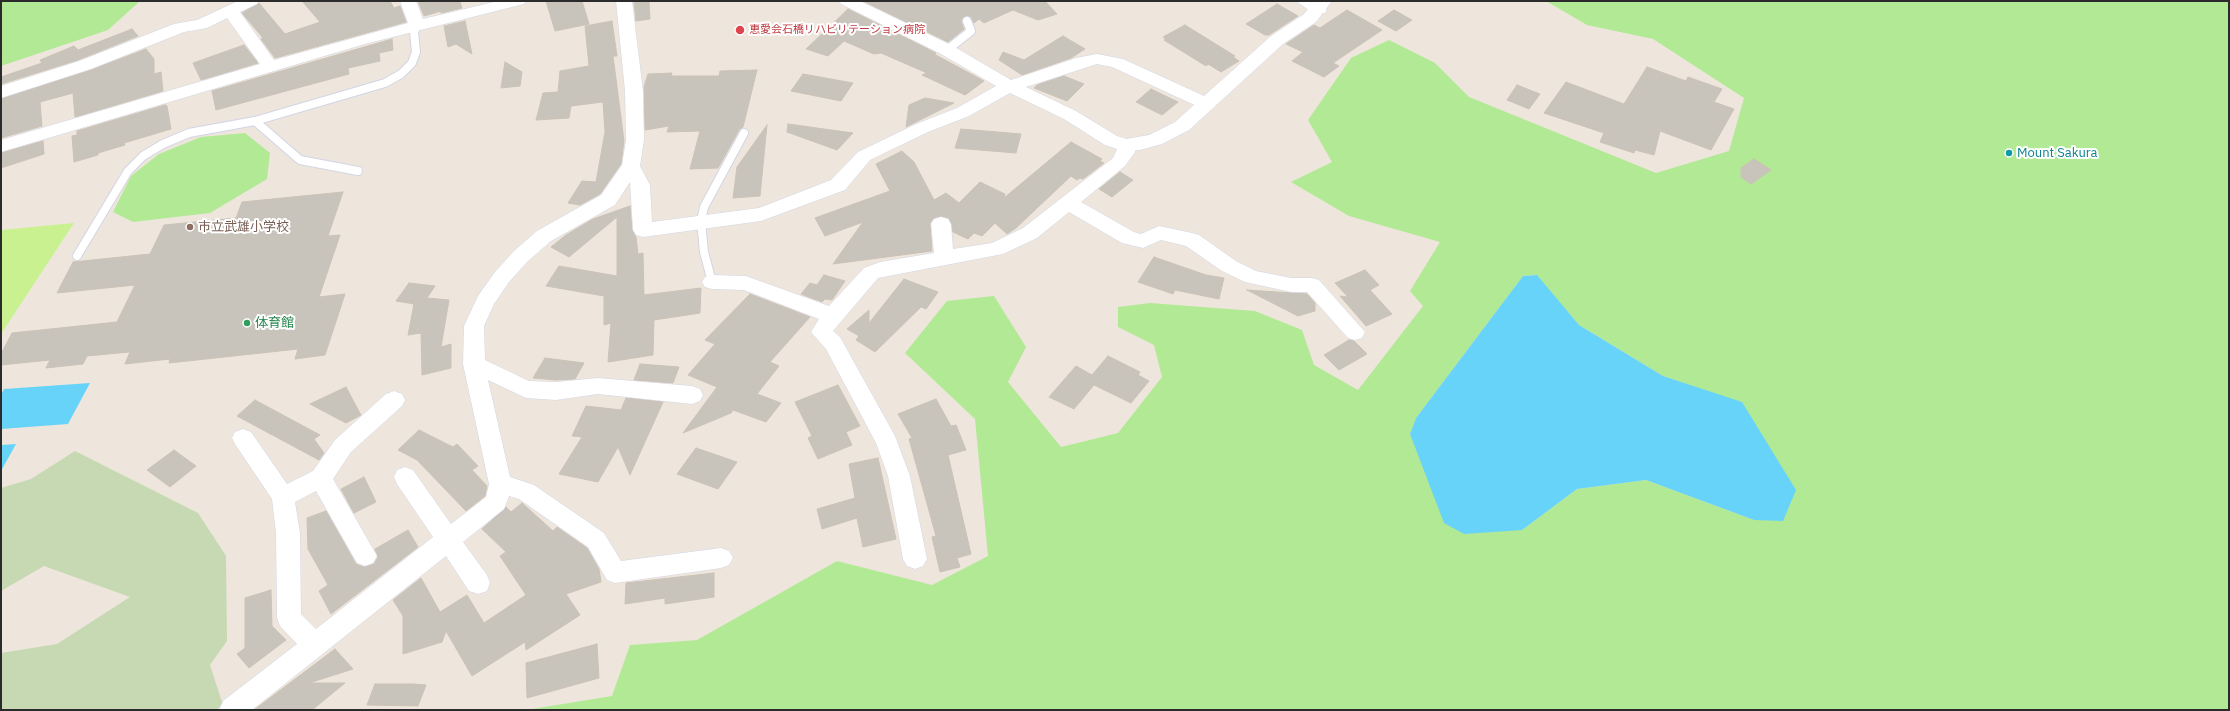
<!DOCTYPE html>
<html>
<head>
<meta charset="utf-8">
<style>
	body { margin:0 }
	#map { position:relative; width:2230px; height:711px; overflow:hidden; background:#eee6dc; font-family:"IBM Plex Sans",sans-serif }
	canvas { display:block }
	.frame { position:absolute; inset:0; border:2px solid #2b2b2b; pointer-events:none }
</style>
</head>
<body>
<div id="map">
<canvas width="2230" height="711"></canvas>
<div class="frame"></div>
</div>
<script>
const g = document.querySelector('canvas').getContext('2d');
g.lineJoin = 'round';
function fill(path, color) { g.fillStyle = color; g.fill(path, 'evenodd'); }
const shape = rows => new Path2D(rows.map(r => 'M' + r).join(''));
function strokePath(path, color, width, dash) { g.strokeStyle = color; g.lineWidth = width; g.lineCap = dash ? 'butt' : 'round'; g.setLineDash(dash || []); g.stroke(path); }
function write(font, color, halo, rows, align = 'center') {
  g.font = font + ' "IBM Plex Sans","Noto Sans JP",sans-serif'; g.lineWidth = 4; g.setLineDash([]); g.textBaseline = 'middle'; g.strokeStyle = halo; g.fillStyle = color; for (const [text, x, y, turn = 0] of rows) {
    g.save(); g.translate(x, y); g.rotate((+turn || 0) * Math.PI / 180); g.textAlign = isNaN(turn) ? turn : align; if (halo) g.strokeText(text, 0, 0); g.fillText(text, 0, 0); g.restore();
  }
}
const green = shape([
	[1,1,140,1,108,30,1,66],
	[1546,1,2229,1,2229,710,526,710,612,696,630,645,697,640,837,561,932,585,988,556,975,419,905,353,947,301,994,296,1026,347,1008,382,1061,447,1118,433,1162,377,1154,345,1118,327,1118,307,1150,303,1255,311,1302,330,1314,365,1358,390,1423,306,1410,291,1440,242,1349,216,1291,182,1332,162,1308,120,1351,58,1389,40,1435,63,1469,97,1656,173,1729,151,1744,98,1653,39,1587,25],
	[1536,275,1579,325,1663,376,1742,403,1754,520,1646,480,1577,489,1522,530,1410,434,1416,418,1523,276],
	[245,133,270,153,267,179,210,213,133,222,113,212,131,176,159,154,201,137]
]);
const cemetery = shape([
	[75,451,198,513,226,556,227,641,210,665,223,705,216,710,1,710,1,653,57,644,130,597,44,566,1,591,1,488,31,479]
]);
const pitch = shape([
	[74,223,1,334,1,230]
]);
const water = shape([
	[1537,275,1579,325,1663,376,1742,402,1796,490,1783,521,1754,520,1646,480,1577,489,1522,530,1464,534,1444,523,1410,434,1416,418,1523,276],
	[90,383,68,424,1,429,1,395,4,389],
	[16,444,1,471,1,445]
]);
const building = shape([
	[302,1,390,1,394,8,400,6,406,22,275,58,261,39,263,38,242,13,259,3,285,34,320,22,302,1],
	[418,1,460,1,462,8,441,13,441,11,424,16,418,1],
	[546,1,582,1,589,24,555,31,546,1],
	[634,1,649,1,650,19,636,21,634,1],
	[863,1,1045,1,1057,14,1038,20,1013,10,984,23,979,19,974,23,971,17,965,16,961,21,964,29,948,42,863,1],
	[1277,4,1298,16,1269,35,1265,35,1246,24,1277,4],
	[848,9,936,53,934,54,984,81,965,95,922,75,927,73,881,53,874,54,844,41,828,56,806,49,848,9],
	[1347,10,1382,30,1333,63,1339,66,1324,77,1292,61,1303,52,1286,44,1314,25,1320,28,1347,10],
	[1394,10,1412,20,1396,31,1378,21,1394,10],
	[465,21,472,54,456,44,448,47,444,26,465,21],
	[612,21,617,56,613,56,624,141,621,164,600,194,580,205,568,203,582,181,596,182,605,132,603,102,571,106,569,118,536,120,543,93,558,92,560,71,589,66,585,26,612,21],
	[1185,25,1235,56,1233,57,1239,61,1221,72,1208,64,1206,66,1164,40,1166,39,1163,37,1185,25],
	[132,29,138,36,78,60,1,84,1,77,42,63,40,60,74,46,78,50,132,29],
	[1063,36,1085,49,1071,58,1022,75,999,60,1003,52,1024,60,1063,36],
	[392,39,393,50,379,53,380,61,348,68,349,74,216,110,212,91,392,39],
	[244,45,258,63,201,80,193,63,244,45],
	[146,49,154,59,154,74,161,72,163,91,75,117,73,93,40,102,42,126,1,138,1,99,91,70,146,49],
	[505,62,522,72,520,86,501,88,505,62],
	[1647,67,1686,81,1688,77,1722,89,1714,102,1734,109,1711,150,1660,131,1654,155,1635,150,1634,153,1600,142,1604,133,1544,113,1566,82,1624,104,1647,67],
	[757,70,743,127,739,130,718,168,690,169,700,131,667,132,669,126,645,130,644,87,648,74,672,73,671,76,719,76,720,71,757,70],
	[803,74,853,83,841,101,791,91,803,74],
	[1064,76,1084,84,1067,101,1034,88,1037,85,1064,76],
	[1517,85,1540,94,1529,109,1507,100,1517,85],
	[1151,89,1178,102,1162,115,1136,102,1151,89],
	[925,98,954,103,906,127,909,105,925,98],
	[165,105,167,106,171,129,124,143,125,145,98,153,98,155,74,162,72,136,77,135,77,131,165,105],
	[788,124,853,133,837,150,787,132,788,124],
	[767,125,760,196,733,198,737,167,767,125],
	[961,129,1021,134,1016,153,955,148,961,129],
	[43,141,44,154,1,168,1,153,43,141],
	[1071,142,1102,159,1100,161,1104,163,1083,179,1080,178,1077,180,1071,176,1016,228,1007,234,995,223,982,236,974,233,968,239,953,232,949,218,941,216,934,218,930,223,932,251,833,264,863,222,825,236,815,218,890,191,876,164,902,151,914,162,934,200,946,193,959,203,980,182,1005,194,1004,198,1071,142],
	[1754,159,1771,170,1751,184,1741,177,1741,168,1754,159],
	[1120,172,1133,180,1112,197,1099,189,1120,172],
	[343,192,328,236,340,235,319,297,345,294,325,355,295,359,298,349,169,363,170,359,125,364,130,352,87,356,83,364,46,368,50,360,1,365,1,354,12,333,117,322,135,285,57,293,73,262,150,254,164,225,236,218,242,202,343,192],
	[630,206,632,230,636,237,638,254,643,253,644,295,701,288,700,313,654,320,653,355,608,362,611,323,604,325,604,296,546,286,559,266,617,276,617,217,569,257,551,247,566,235,593,219,630,206],
	[1154,257,1206,275,1224,278,1219,299,1175,290,1173,294,1138,282,1154,257],
	[1365,270,1379,285,1370,290,1392,314,1366,326,1340,296,1348,297,1335,283,1365,270],
	[824,275,845,281,832,300,825,299,822,302,801,294,810,283,817,285,824,275],
	[904,279,938,292,926,309,921,307,875,352,856,340,859,336,847,329,869,310,869,323,904,279],
	[409,283,435,286,427,298,449,300,441,347,451,344,451,368,422,375,421,333,408,335,414,304,396,301,409,283],
	[1247,290,1307,294,1315,303,1315,311,1298,316,1247,290],
	[750,294,810,317,770,362,779,366,757,394,781,403,766,422,733,410,731,413,683,433,717,387,688,375,715,344,705,340,750,294],
	[1349,340,1354,341,1367,354,1339,370,1324,355,1349,340],
	[1108,356,1140,372,1138,375,1149,381,1131,403,1094,385,1074,409,1049,397,1076,366,1092,375,1108,356],
	[545,358,584,363,575,379,556,380,533,378,545,358],
	[640,364,679,367,673,383,634,380,640,364],
	[838,385,860,426,846,432,852,445,818,459,808,438,812,436,795,402,838,385],
	[346,387,361,415,346,423,310,404,346,387],
	[626,398,663,402,630,475,618,447,598,482,559,474,582,437,572,436,586,406,621,410,626,398],
	[936,399,951,426,956,425,966,450,948,455,971,554,957,558,960,567,940,572,932,537,936,536,909,439,912,438,898,414,936,399],
	[255,400,320,435,314,439,324,453,319,460,237,416,255,400],
	[419,430,453,447,457,444,478,466,472,470,487,486,485,496,466,511,417,460,398,450,419,430],
	[696,448,737,462,718,489,677,474,696,448],
	[174,450,196,466,170,487,147,470,174,450],
	[878,458,896,539,863,547,857,518,822,529,817,509,855,498,849,464,878,458],
	[364,477,376,502,354,513,341,489,364,477],
	[522,503,553,531,557,527,587,548,599,569,601,582,566,594,580,615,526,650,525,642,472,676,446,631,442,642,403,654,403,616,393,600,421,578,440,612,467,595,484,623,526,595,500,556,506,552,482,529,506,507,511,512,522,503],
	[326,511,356,564,364,567,374,564,378,557,375,549,408,530,418,547,331,614,319,591,328,585,308,549,307,518,326,511],
	[714,573,714,597,665,604,665,598,625,604,626,583,714,573],
	[271,590,272,626,286,640,249,668,237,654,245,648,245,598,271,590],
	[597,644,599,678,527,698,526,663,597,644],
	[335,649,353,669,309,683,345,683,312,710,254,710,335,649],
	[375,684,413,684,426,685,418,706,367,705,375,684]
]);
const service = shape([
	[947,50,971,31,967,21],
	[358,171,300,160,255,121,385,83,401,74,412,63,416,52,414,32,417,25],
	[77,256,128,171,143,156,163,144,189,133,255,121],
	[712,282,704,252,701,221,704,207,744,133]
]);
const minor = shape([
	[238,1,259,1,257,4,240,12,274,60,408,23,400,1,416,1,423,19,498,1,526,1,524,4,365,44,1,152,1,140,260,64,227,18,207,28,184,32,91,69,1,98,1,86,79,61,174,24,197,20,238,1],
	[616,1,632,1,643,91,644,140,640,166,650,185,652,222,759,208,831,180,858,152,916,124,957,108,996,86,941,54,841,4,839,1,860,1,953,46,1011,80,1076,58,1097,54,1123,59,1213,100,1216,104,1213,108,1207,110,1201,108,1112,67,1097,64,1026,87,1076,111,1117,136,1133,141,1136,145,1135,152,1125,166,1081,202,1134,232,1141,234,1159,226,1192,233,1199,235,1236,261,1256,271,1291,278,1312,278,1319,280,1365,332,1362,338,1355,340,1348,338,1307,292,1291,292,1245,282,1222,271,1186,246,1161,240,1143,248,1122,243,1069,212,1037,238,1003,254,878,278,833,331,840,337,895,436,910,476,927,559,923,566,915,569,907,566,903,559,888,476,876,443,826,349,811,332,819,319,744,290,712,289,705,287,702,282,705,277,712,275,746,276,829,306,864,268,880,262,934,253,931,224,934,219,941,217,948,219,951,224,953,249,992,243,1023,228,1113,158,1117,149,1105,145,1064,119,1010,93,969,116,928,132,870,160,845,190,761,221,643,237,636,235,633,230,630,182,615,205,551,241,528,261,509,282,494,304,484,326,485,360,529,381,556,382,598,378,692,386,700,389,703,395,700,401,692,404,598,394,556,400,526,398,488,380,510,477,534,485,604,533,621,561,721,548,729,551,733,558,729,565,721,568,615,583,607,580,588,547,519,499,509,496,504,509,463,542,487,575,490,583,487,591,478,594,469,591,446,556,252,710,219,710,223,701,297,644,280,626,277,618,276,533,272,499,235,444,232,438,235,432,243,429,251,432,287,484,313,471,335,440,386,394,394,391,402,394,405,400,402,406,351,452,333,479,377,556,373,563,365,566,357,563,316,491,295,502,300,533,301,614,316,629,433,537,397,484,394,477,397,470,405,467,413,470,451,524,486,497,489,484,463,364,464,326,478,296,495,272,514,251,537,231,601,195,622,165,626,140,625,91,616,1],
	[1296,1,1315,1,1327,10,1325,13,1313,13,1296,1]
]);
const tertiary = shape([
	[1315,1,1332,1,1316,22,1283,44,1189,130,1162,144,1140,150,1127,151,1120,150,1118,145,1120,140,1149,135,1175,122,1271,36,1304,14,1315,1]
]);
const markers = [
	[740,30,5,"#e0444e"],
	[2009,153,4,"#0f9aa8"],
	[190,227,4,"#8d6e63"],
	[247,323,4,"#2e9e5b"]
];
const farHealthnames = [
	["恵愛会石橋リハビリテーション病院",749,30]
];
const cultureNames = [
	["Mount Sakura",2017,153]
];
const educationNames = [
	["市立武雄小学校",198,227]
];
const leisureNames = [
	["体育館",255,323]
];
fill(green, '#b2e995');
fill(cemetery, '#c6d9b2');
fill(pitch, '#c9f190');
fill(water, '#67d3f8');
fill(building, '#c9c4bb');
strokePath(building, '#cac2b6', 1);
strokePath(service, '#d1d5e5', 10);
strokePath(minor, '#d1d5e5', 1);
strokePath(tertiary, '#d1d5e5', 1);
strokePath(service, '#fff', 8);
fill(minor, '#fff');
fill(tertiary, '#fff');
for (const [x, y, r, color] of markers) { const dot = new Path2D(); dot.arc(x, y, r, 0, 2 * Math.PI); g.fillStyle = color; g.fill(dot); strokePath(dot, '#fff', 1.5); }
write('11px', '#be3a42', '#fff', farHealthnames, 'left');
write('13px', '#0d838f', '#fff', cultureNames, 'left');
write('13px', '#785e54', '#fff', educationNames, 'left');
write('13px', '#27864d', '#fff', leisureNames, 'left');
</script>
</body>
</html>
